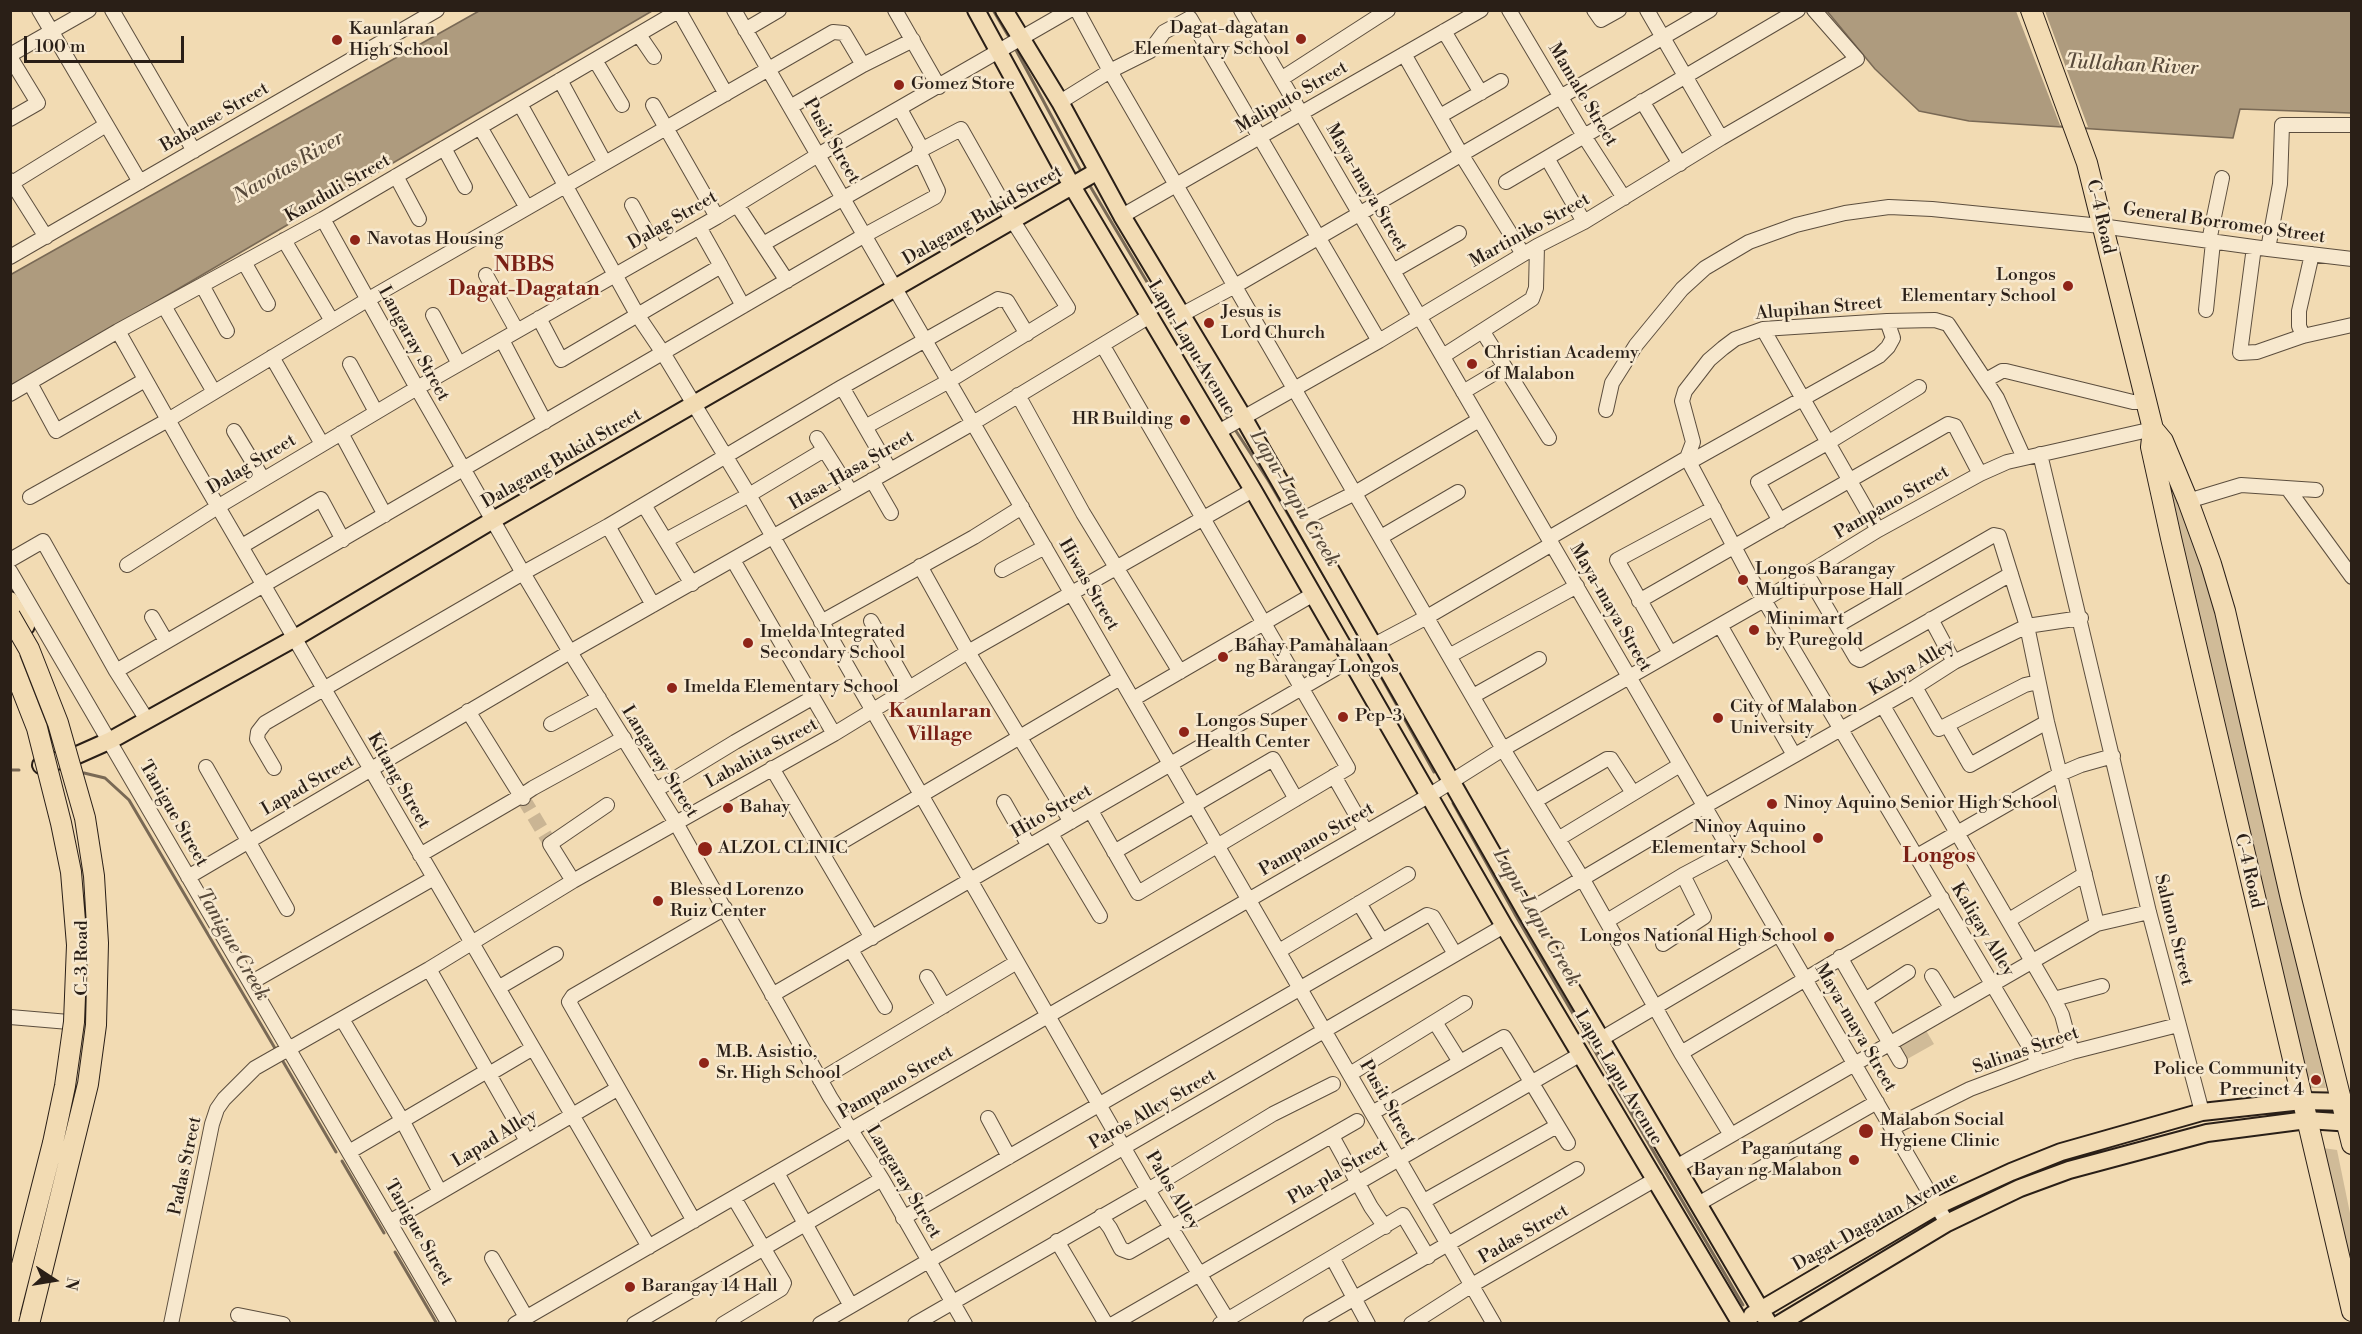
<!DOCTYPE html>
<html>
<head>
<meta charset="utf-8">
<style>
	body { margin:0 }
	#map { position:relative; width:2362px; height:1334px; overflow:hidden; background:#f2dbb3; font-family:"Libre Bodoni",serif }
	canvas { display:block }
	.frame { position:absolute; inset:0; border:12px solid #2a1f17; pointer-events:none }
	.north { position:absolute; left:24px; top:1250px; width:60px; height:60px; -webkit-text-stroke:4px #f7e8ce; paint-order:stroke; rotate:102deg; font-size:16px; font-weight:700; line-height:24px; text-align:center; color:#2a1f17 }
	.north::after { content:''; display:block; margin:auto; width:21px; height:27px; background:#2a1f17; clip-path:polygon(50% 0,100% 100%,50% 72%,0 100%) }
	.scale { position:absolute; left:24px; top:36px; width:160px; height:27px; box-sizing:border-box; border:3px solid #2a1f17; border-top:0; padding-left:8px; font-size:18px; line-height:21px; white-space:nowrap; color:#2a1f17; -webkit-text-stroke:4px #f7e8ce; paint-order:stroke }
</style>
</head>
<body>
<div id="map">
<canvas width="2362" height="1334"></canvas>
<div class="frame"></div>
<div class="north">N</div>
<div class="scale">100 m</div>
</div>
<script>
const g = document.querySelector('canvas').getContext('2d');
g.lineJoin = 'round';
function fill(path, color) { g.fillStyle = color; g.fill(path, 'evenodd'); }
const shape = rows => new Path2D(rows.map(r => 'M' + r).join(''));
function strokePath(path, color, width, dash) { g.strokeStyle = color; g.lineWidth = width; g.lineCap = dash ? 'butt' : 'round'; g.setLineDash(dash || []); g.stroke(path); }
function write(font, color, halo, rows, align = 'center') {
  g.font = font + ' "Libre Bodoni",serif'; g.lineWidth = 5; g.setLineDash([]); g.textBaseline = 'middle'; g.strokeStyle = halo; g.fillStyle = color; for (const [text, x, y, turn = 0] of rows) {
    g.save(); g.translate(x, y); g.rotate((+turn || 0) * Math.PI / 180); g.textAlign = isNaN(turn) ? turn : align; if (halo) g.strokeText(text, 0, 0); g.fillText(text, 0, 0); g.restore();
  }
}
const green = shape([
	[2158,446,2186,514,2216,608,2326,1088,2309,1088],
	[1924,1027,1934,1044,1902,1062,1892,1045],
	[2323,1148,2337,1150,2351,1218,2351,1274]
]);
const water = shape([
	[479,11,652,11,11,387,10,275,479,11],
	[1827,11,2351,11,2351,113,2240,109,2233,138,1969,121,1919,111,1875,69,1827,11]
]);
const pier = shape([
	[2016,11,2045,11,2088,127,2060,125]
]);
const stream = shape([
	[993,10,1009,37],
	[1016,50,1082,173],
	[1090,186,1229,420],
	[1234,428,1268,480,1333,591],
	[1340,603,1434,772],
	[10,770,19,770],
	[84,773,105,778,129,800,276,1050],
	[1453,803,1516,916,1743,1305],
	[281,1058,336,1152],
	[342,1161,384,1233],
	[395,1252,437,1324]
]);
const minorTunnel = shape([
	[523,798,548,840]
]);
const minor = shape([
	[39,10,140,182],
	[112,10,194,151],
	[734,10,1494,1324],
	[895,10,939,87],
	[1077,10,1110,71,1503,749,1582,878,1681,1053,1731,1135],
	[1241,10,1947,1223],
	[1509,10,1584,136,1624,198],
	[1594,10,1601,20,1619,10],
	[1647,10,1721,138],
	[679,11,726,94],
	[745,30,779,10],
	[1444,31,1481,93],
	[639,35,654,57],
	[1404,54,1461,154,1523,254],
	[10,55,89,10],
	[10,57,38,103,10,119],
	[595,60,622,105],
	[1281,79,1388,10],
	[560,80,605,163],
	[1642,101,1680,164],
	[1060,102,1110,71,1150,51,1164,32,1190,18,1379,341],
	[520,104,638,316,663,353,749,495,1148,1190,1230,1324],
	[653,105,717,217],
	[790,107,863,65],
	[900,109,922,149],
	[1440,116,1501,81],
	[480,127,527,208],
	[444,148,465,187],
	[1547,158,1584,222],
	[396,176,419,219],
	[10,180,46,237],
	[1506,182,1798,10],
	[12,183,106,125],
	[632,205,657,251],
	[737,205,787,281],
	[1122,216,1481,10],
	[323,219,417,388,523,573,570,652,676,823,830,1097,882,1179,965,1324],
	[699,227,721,266],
	[284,240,332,321],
	[2209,241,2222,178],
	[763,244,921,154],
	[2254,247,2240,353,2257,352,2303,336,2352,325],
	[2268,249,2280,184,2282,125,2352,125],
	[10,257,437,10],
	[244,262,268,304],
	[1393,271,1459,233],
	[486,275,517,331],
	[202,285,227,331],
	[164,306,214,392],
	[2206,310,2213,242],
	[433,315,459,364],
	[1181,315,1235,286,1710,10],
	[539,318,561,360,721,266,743,306],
	[1763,329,1878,530],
	[118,331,189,457,649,1247],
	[1483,332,1549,438],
	[2303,336,2299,326,2299,311,2312,254],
	[502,340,545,422],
	[1443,356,1532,299,1536,288,1537,246],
	[272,357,322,444],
	[350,364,376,412],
	[1986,380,2002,371,2006,371,2133,402,2146,402],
	[30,383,56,431,145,380],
	[842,387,890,470],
	[1463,392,1505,367],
	[10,394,118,331,323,219,680,10],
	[1018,395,1083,513,1180,672],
	[1606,410,1612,383,1636,345,1682,289,1705,268,1749,242,1796,225,1845,213,1889,207,1932,209,2101,226,2268,249,2352,259],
	[234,431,263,479],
	[1218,432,1379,341,1537,246,1584,222,1721,138,1857,59,1814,10],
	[341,433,385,515],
	[817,438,851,492],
	[2040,454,2149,912,2202,1112],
	[1687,458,1748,573,2039,1063],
	[1689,460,1695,459,1879,356,1888,347,1893,338,1887,321],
	[872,480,891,513],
	[2288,489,2352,577],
	[30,497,168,420,367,300,833,32,844,33,863,65,913,40],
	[2188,501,2241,485,2316,490],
	[644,505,692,584],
	[1301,520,1355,493,1479,420],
	[1780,521,1758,482,1829,442,1919,387],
	[608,526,653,605],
	[1381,537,1458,492],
	[1549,538,1687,458,1693,442,1682,401,1685,391,1709,360,1723,348,1735,339,1763,329,1887,321,1935,320,1948,324,1997,398,2024,458],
	[666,540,749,495,824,450],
	[242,546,321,499,343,540],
	[10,560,43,541,116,671,147,720],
	[733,560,834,734],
	[127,565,219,506,417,388,717,217,818,155,1070,10],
	[920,566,968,652,1071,822],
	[1002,570,1045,547],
	[10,571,449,1324],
	[1807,574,1856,658,1860,660,2011,574],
	[1639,601,1948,424,1955,426,1980,474],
	[152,617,166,641],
	[1931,619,1954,662],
	[871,621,909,688],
	[821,622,974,537,1022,507],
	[1720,625,1794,755],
	[1838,625,1994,535,1999,536,2027,626,2047,722,2097,924],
	[1374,645,1427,617,1552,544],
	[1670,653,1617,560,1714,508],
	[1449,656,1577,586],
	[116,671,865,235,935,197,938,191,919,151,961,129,1013,221,1068,308,949,381,865,427],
	[1915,687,1939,729,2025,685,2038,682],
	[1473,696,1539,659],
	[1133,699,1312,595],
	[1883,706,2054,999,2062,1015,2072,1052],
	[551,724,599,698],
	[1947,725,1970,765,2047,722],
	[206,767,287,909],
	[274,768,257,739,258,732,265,723,523,573,608,526,842,387,998,299,1007,301,1027,334],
	[772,768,872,938],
	[1334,776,1366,832],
	[656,790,735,742,812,698],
	[523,798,521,796,533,788,624,738],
	[1535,801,1607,759,1611,759,1633,793],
	[1004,802,1029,846],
	[1091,811,1138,893,1348,768,1103,346],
	[1051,834,1100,916],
	[1558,839,1680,765],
	[1114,852,1273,759,1296,799],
	[823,853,1120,678],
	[420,855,521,796,468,711],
	[1917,856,2060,774,2081,765,2113,756],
	[188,877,570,652,973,423,1150,316],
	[573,881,550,844,607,805],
	[1359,903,1382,941],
	[1526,912,1705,806,1915,687,1954,662,2027,626,2081,618],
	[2009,920,2085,874],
	[1607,921,1683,875,1730,850],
	[1663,944,1704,917,1683,875],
	[851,950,885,1007],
	[1279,951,1408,874],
	[1840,957,1900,1061],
	[429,969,527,1141],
	[1932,976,1951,1007],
	[927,977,944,1006],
	[252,982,434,878],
	[498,988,556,954],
	[772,995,1350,660],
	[2054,999,2102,986],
	[1865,1000,1908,972],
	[10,1017,69,1022],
	[342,1019,402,1120,440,1192],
	[1435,1022,1460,1062],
	[1601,1039,1779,934],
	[1681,1053,1942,898],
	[489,1074,533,1048],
	[1350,1074,1465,1003],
	[820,1080,1017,962],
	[1372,1113,1504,1037,1568,1143],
	[988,1118,1009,1157],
	[1892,1128,1970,1089,2039,1063,2072,1052,2178,1025],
	[1332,1136,1371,1207,1385,1227],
	[349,1152,487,1071],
	[1676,1167,2097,924,2149,912],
	[777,1173,851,1306],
	[1424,1201,1557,1126],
	[1698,1204,1877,1102],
	[1101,1216,1110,1228,1121,1249,1129,1252,1357,1121],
	[903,1218,1427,915,1433,917,1455,954],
	[391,1221,617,1089],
	[694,1221,569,1002,573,996,725,908],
	[1057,1241,1106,1324],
	[492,1258,526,1317],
	[1333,1259,1368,1324],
	[238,1315,283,1324],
	[171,1324,212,1124,217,1109,224,1099,255,1068,429,969,573,881,834,734,968,652,1253,490],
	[515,1324,1430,795,1503,749,1764,600,1878,530,1980,474,2007,462,2153,429],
	[634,1324,882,1179],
	[723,1324,781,1289,784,1283,734,1198],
	[820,1324,1504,926],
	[915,1324,1148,1190,1273,1114,1333,1084],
	[1113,1324,1581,1054],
	[1220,1324,1403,1215,1428,1257],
	[1310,1324,1577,1169],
	[1411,1324,1472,1285,1656,1179]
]);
const major = shape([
	[976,10,1072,186,1253,490,1504,926,1741,1324],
	[1004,10,1060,102,1122,216,1243,417,1526,912,1769,1324],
	[10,600,26,626],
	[41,765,75,756,111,740,295,638,493,520,1096,172],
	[1752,1315,1937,1206,2011,1172,2061,1152,2202,1112,2302,1101,2352,1102],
	[1779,1324,1947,1223,2020,1188,2069,1170,2207,1133,2307,1120,2352,1123]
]);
const highway = shape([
	[2031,10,2087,163,2153,429,2151,447,2171,538,2352,1311],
	[2153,429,2163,441,2188,501,2211,564,2225,611,2291,899,2352,1144]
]);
const highwayBridge = shape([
	[10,616,29,649,58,723,85,818,94,876,98,943,96,1025,88,1084,29,1324],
	[10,659,37,728,61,823,71,872,77,945,74,1022,65,1086,53,1143,10,1312]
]);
const markers = [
	[1301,39,6,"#8f2418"],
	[337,40,6,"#8f2418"],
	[899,85,6,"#8f2418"],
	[355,240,6,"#8f2418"],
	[2068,286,6,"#8f2418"],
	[1209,323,6,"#8f2418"],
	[1472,364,6,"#8f2418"],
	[1185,420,6,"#8f2418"],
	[1743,580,6,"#8f2418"],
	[1754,630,6,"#8f2418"],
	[748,643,6,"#8f2418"],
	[1223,657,6,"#8f2418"],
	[672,688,6,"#8f2418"],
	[1343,717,6,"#8f2418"],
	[1718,718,6,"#8f2418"],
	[1184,732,6,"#8f2418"],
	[1772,804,6,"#8f2418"],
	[728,808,6,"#8f2418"],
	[1818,838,6,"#8f2418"],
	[705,849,8,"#8f2418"],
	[658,901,6,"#8f2418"],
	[1829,937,6,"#8f2418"],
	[704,1063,6,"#8f2418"],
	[2316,1080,6,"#8f2418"],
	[1866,1131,8,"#8f2418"],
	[1854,1160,6,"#8f2418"],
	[630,1287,6,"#8f2418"]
];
const poiNames = [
	["Dagat-dagatan",1289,29,"right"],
	["Elementary School",1289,50,"right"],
	["Kaunlaran",349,30],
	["High School",349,51],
	["Gomez Store",911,85],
	["Navotas Housing",367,240],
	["Longos",2056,276,"right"],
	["Elementary School",2056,297,"right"],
	["Jesus is",1221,313],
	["Lord Church",1221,334],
	["Christian Academy",1484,354],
	["of Malabon",1484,375],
	["HR Building",1173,420,"right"],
	["Longos Barangay",1755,570],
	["Multipurpose Hall",1755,591],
	["Minimart",1766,620],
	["by Puregold",1766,641],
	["Imelda Integrated",760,633],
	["Secondary School",760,654],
	["Bahay Pamahalaan",1235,647],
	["ng Barangay Longos",1235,668],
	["Imelda Elementary School",684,688],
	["City of Malabon",1730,708],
	["University",1730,729],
	["Pcp-3",1355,717],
	["Longos Super",1196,722],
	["Health Center",1196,743],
	["Ninoy Aquino Senior High School",1784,804],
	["Bahay",740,808],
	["Ninoy Aquino",1806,828,"right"],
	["Elementary School",1806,849,"right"],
	["ALZOL CLINIC",718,849],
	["Blessed Lorenzo",670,891],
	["Ruiz Center",670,912],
	["Longos National High School",1817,937,"right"],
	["M.B. Asistio,",716,1053],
	["Sr. High School",716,1074],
	["Police Community",2304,1070,"right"],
	["Precinct 4",2304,1091,"right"],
	["Malabon Social",1880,1121],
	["Hygiene Clinic",1880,1142],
	["Pagamutang",1842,1150,"right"],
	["Bayan ng Malabon",1842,1171,"right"],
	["Barangay 14 Hall",642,1287]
];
const streetNames = [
	["Mamale Street",1582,95,59],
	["Maliputo Street",1292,98,-30],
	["Babanse Street",215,118,-30],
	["Pusit Street",831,141,60],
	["Maya-maya Street",1366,188,60],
	["Kanduli Street",338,189,-30],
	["Dalagang Bukid Street",983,216,-30],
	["C-4 Road",2100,217,77],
	["Dalag Street",673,221,-30],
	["General Borromeo Street",2224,224,8],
	["Martiniko Street",1530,231,-29],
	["Alupihan Street",1819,309,-5],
	["Langaray Street",413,344,61],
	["Lapu-Lapu Avenue",1191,348,59],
	["Dalagang Bukid Street",562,459,-30],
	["Dalag Street",252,465,-31],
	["Hasa-Hasa Street",852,471,-30],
	["Pampano Street",1892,503,-30],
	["Hiwas Street",1088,585,60],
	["Maya-maya Street",1610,608,60],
	["Kabya Alley",1912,668,-30],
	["Labahita Street",762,754,-29],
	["Langaray Street",659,762,58],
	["Kitang Street",398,781,60],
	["Lapad Street",308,786,-30],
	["Hito Street",1052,812,-30],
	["Tanigue Street",173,814,60],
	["Pampano Street",1317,840,-30],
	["C-4 Road",2248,871,77],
	["Kaligay Alley",1982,930,59],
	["Salmon Street",2173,930,76],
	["C-3 Road",83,958,-90],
	["Maya-maya Street",1855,1028,60],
	["Salinas Street",2026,1051,-19],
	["Lapu-Lapu Avenue",1618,1078,59],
	["Pampano Street",896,1083,-30],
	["Pusit Street",1387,1103,60],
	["Paros Alley Street",1153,1110,-30],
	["Lapad Alley",495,1139,-31],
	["Padas Street",186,1166,-78],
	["Pla-pla Street",1338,1173,-30],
	["Langaray Street",903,1182,59],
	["Palos Alley",1172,1191,59],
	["Dagat-Dagatan Avenue",1876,1222,-29],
	["Tanigue Street",418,1233,60],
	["Padas Street",1524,1235,-30]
];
const waterNames = [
	["Tullahan River",2132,66,3],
	["Navotas River",289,168,-30],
	["Lapu-Lapu Creek",1294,499,59],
	["Lapu-Lapu Creek",1536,918,60],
	["Tanigue Creek",232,945,60]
];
const neighbourhoodNames = [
	["Kaunlaran",940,712],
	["Village",940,735]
];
const quarterNames = [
	["NBBS",524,266],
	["Dagat-Dagatan",524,290],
	["Longos",1939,857]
];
fill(green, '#d0bb98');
fill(water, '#ae9b7e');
strokePath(water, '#796955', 1.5);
fill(pier, '#f2dbb3');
strokePath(stream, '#796955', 3);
strokePath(minorTunnel, '#cab594', 14, [14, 7]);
strokePath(minor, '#5c4e3e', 16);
strokePath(major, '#2a1f17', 20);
strokePath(highway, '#2a1f17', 22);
strokePath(minor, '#f7e8ce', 14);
strokePath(major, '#f2dbb3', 16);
strokePath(highway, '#f2dbb3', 20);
strokePath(highwayBridge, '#2a1f17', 22, []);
strokePath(highwayBridge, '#f2dbb3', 20);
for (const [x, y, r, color] of markers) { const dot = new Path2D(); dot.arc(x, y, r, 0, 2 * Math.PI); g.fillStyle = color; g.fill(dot); strokePath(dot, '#f7e8ce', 2); }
write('18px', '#2a1f17', '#f7e8ce', poiNames, 'left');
write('18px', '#2a1f17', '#f7e8ce', streetNames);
write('italic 20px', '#584a3b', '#f7e8ce', waterNames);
write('bold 20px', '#7a1f14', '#f7e8ce', neighbourhoodNames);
write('bold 21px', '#7a1f14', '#f7e8ce', quarterNames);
</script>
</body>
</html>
